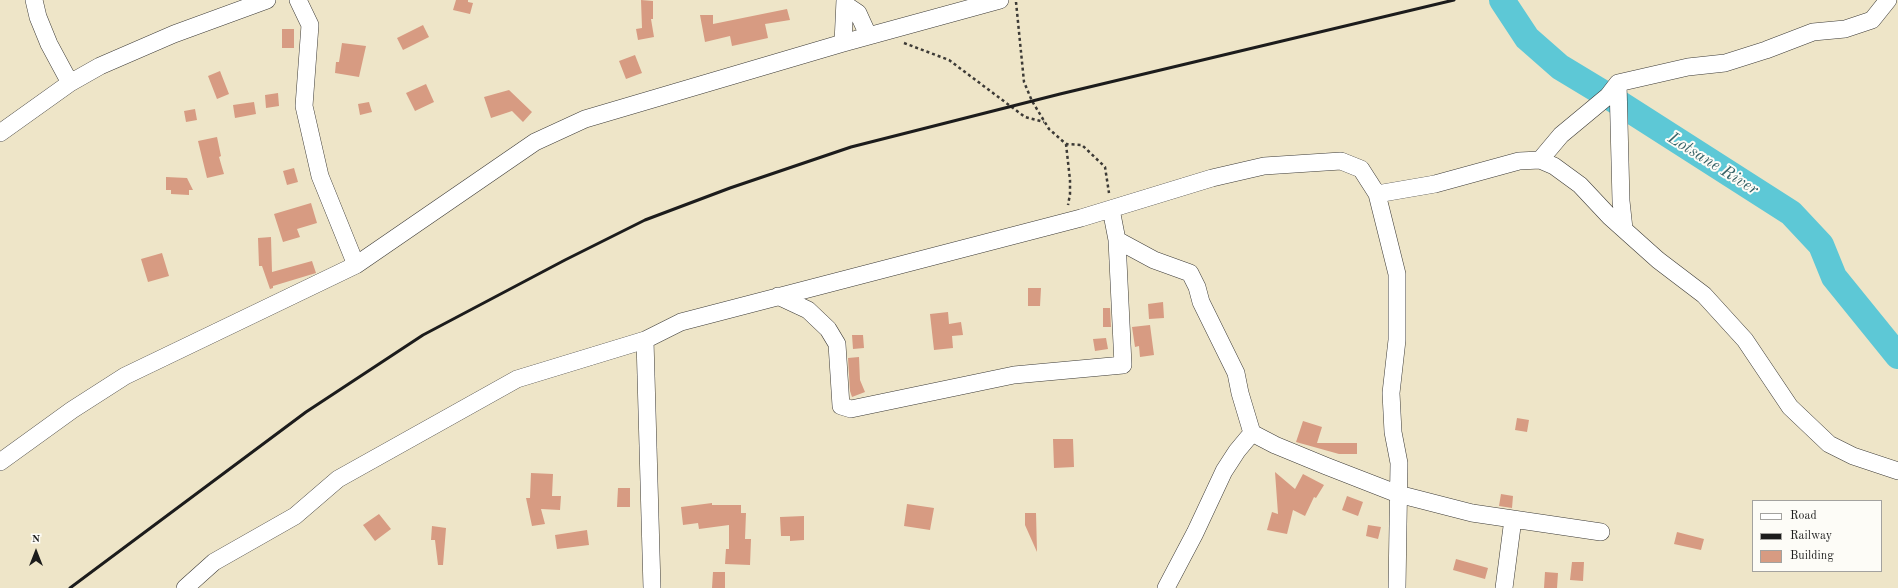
<!DOCTYPE html>
<html>
<head>
<meta charset="utf-8">
<style>
	body { margin:0 }
	#map { position:relative; width:1898px; height:588px; overflow:hidden; background:#eee5c8; font-family:"Old Standard TT",serif }
	canvas { display:block }
	.legend { position:absolute; left:1752px; top:500px; width:130px; height:72px; box-sizing:border-box; background:#fdfcf7; border:1px solid #a3a29f; margin:0; padding:5px 7px; list-style:none; font-size:12px; color:#1c1c1c }
	.legend li { display:flex; align-items:center; gap:8px; height:20px }
	.legend b { width:20px; border:1px solid #a3a29f }
	.north { position:absolute; left:16px; top:532px; width:40px; height:40px; -webkit-text-stroke:3px #fdfcf7; paint-order:stroke; rotate:0deg; font-size:11px; font-weight:700; line-height:16px; text-align:center; color:#1c1c1c }
	.north::after { content:''; display:block; margin:auto; width:14px; height:18px; background:#1c1c1c; clip-path:polygon(50% 0,100% 100%,50% 72%,0 100%) }
</style>
</head>
<body>
<div id="map">
<canvas width="1898" height="588"></canvas>
<ul class="legend">
<li><b style="height:5px;background:#fff"></b>Road</li>
<li><b style="height:5px;background:#1c1c1c"></b>Railway</li>
<li><b style="height:11px;background:#d79b82"></b>Building</li>
</ul>
<div class="north">N</div>
</div>
<script>
const g = document.querySelector('canvas').getContext('2d');
g.lineJoin = 'round';
const shape = rows => new Path2D(rows.map(r => 'M' + r).join(''));
function strokePath(path, color, width, dash) { g.strokeStyle = color; g.lineWidth = width; g.lineCap = dash ? 'butt' : 'round'; g.setLineDash(dash || []); g.stroke(path); }
function fill(path, color) { g.fillStyle = color; g.fill(path, 'evenodd'); }
function write(font, color, halo, rows, align = 'center') {
  g.font = font + ' "Old Standard TT",serif'; g.lineWidth = 4; g.setLineDash([]); g.textBaseline = 'middle'; g.strokeStyle = halo; g.fillStyle = color; for (const [text, x, y, turn = 0] of rows) {
    g.save(); g.translate(x, y); g.rotate((+turn || 0) * Math.PI / 180); g.textAlign = isNaN(turn) ? turn : align; if (halo) g.strokeText(text, 0, 0); g.fillText(text, 0, 0); g.restore();
  }
}
const river = shape([
	[1502,0,1527,38,1560,67,1608,96,1791,213,1821,245,1834,277,1898,356]
]);
const building = shape([
	[456,0,468,0,468,2,473,3,470,14,453,10],
	[641,0,653,1,653,19,651,19,654,37,638,40,636,29,642,28],
	[787,9,790,20,765,24,768,38,732,46,730,36,705,42,700,15,713,15,713,24],
	[423,25,429,37,403,50,397,38],
	[282,29,294,29,294,48,282,48],
	[342,43,366,46,359,77,335,73,336,62,339,62],
	[635,55,642,73,626,79,619,61],
	[220,71,229,94,217,99,208,76],
	[426,84,434,102,415,111,406,93],
	[509,90,532,112,523,122,512,111,491,118,484,97],
	[278,93,279,106,266,108,265,95],
	[254,102,256,114,235,118,233,105],
	[369,102,372,112,360,115,358,104],
	[195,109,197,120,186,122,184,111],
	[217,137,221,156,219,157,224,174,207,178,198,141],
	[294,168,298,182,287,185,283,171],
	[166,177,187,178,193,190,189,190,189,195,171,194,171,190,166,190],
	[311,203,317,223,297,229,300,237,283,242,274,214],
	[271,237,272,272,312,261,316,273,273,286,273,288,270,289,262,266,259,266,258,238],
	[162,253,169,276,148,282,141,259],
	[1028,288,1041,288,1040,306,1028,306],
	[1163,302,1164,318,1149,319,1148,304],
	[1103,308,1110,308,1111,327,1103,327],
	[948,312,949,324,961,322,963,335,952,336,953,348,934,350,930,314],
	[1150,325,1154,355,1140,357,1139,346,1135,347,1132,327],
	[852,335,863,335,864,348,853,349],
	[1106,338,1108,349,1095,351,1093,339],
	[859,357,860,380,865,392,852,397,850,391,848,358],
	[1517,418,1529,420,1527,432,1515,430],
	[1303,421,1322,427,1317,443,1357,443,1357,454,1339,454,1296,442],
	[1053,439,1073,439,1074,467,1054,468],
	[1275,472,1295,489,1303,474,1324,485,1316,498,1314,497,1305,516,1293,510,1287,534,1267,530,1272,512,1278,514],
	[531,473,553,474,552,496,561,496,560,510,541,509,545,524,532,526,526,498,530,498],
	[618,488,630,488,630,507,617,507],
	[1501,494,1513,496,1512,508,1499,506],
	[1347,496,1363,502,1358,516,1342,510],
	[712,503,712,505,741,505,741,513,746,513,745,539,751,539,750,565,725,564,726,549,729,549,729,525,699,529,698,523,683,525,681,507],
	[907,504,934,508,930,530,904,526],
	[1025,513,1036,513,1037,552,1025,525],
	[379,514,391,529,375,541,363,525],
	[804,516,804,540,790,541,790,536,781,536,780,517],
	[1368,525,1381,527,1378,539,1366,536],
	[432,526,446,528,443,565,438,565,435,540,431,540],
	[587,530,589,545,557,549,555,535],
	[1677,532,1704,539,1701,550,1674,544],
	[1456,559,1488,568,1485,579,1453,570],
	[1572,562,1584,562,1583,581,1570,580],
	[713,572,725,572,725,588,712,588],
	[1545,572,1558,573,1557,588,1544,588]
]);
const path = shape([
	[1016,2,1024,82,1032,101,1049,129,1066,144,1082,145,1105,167,1109,193],
	[904,43,949,60,1025,117,1044,122],
	[1066,144,1070,180,1070,194,1068,205]
]);
const minor = shape([
	[34,0,38,17,49,44,70,83],
	[298,0,310,25,304,106,320,176,356,265],
	[846,5,858,13,868,35],
	[843,43,845,0],
	[1618,83,1621,201,1624,229],
	[0,133,70,83,100,66,174,34,267,0],
	[1540,160,1561,135,1608,96,1618,83,1688,67,1725,63,1766,50,1813,32,1845,29,1872,20,1888,0],
	[1377,194,1435,184,1519,161,1540,160,1554,166,1580,185,1610,217,1658,260,1704,295,1745,340,1790,407,1829,444,1853,456,1898,471],
	[1117,240,1154,260,1190,273,1197,287,1201,302,1236,373,1240,393,1252,433,1275,445,1326,466,1398,494,1472,513,1601,532],
	[778,296,808,310,828,329,837,344,841,406,851,409,1014,375,1123,365,1117,240,1111,209],
	[645,340,652,588],
	[0,462,72,410,125,376,356,265,535,142,585,119,843,43,1000,0],
	[185,588,214,562,295,516,338,479,517,379,645,340,681,322,1081,218,1212,178,1264,166,1341,161,1361,169,1377,194,1397,274,1397,340,1391,393,1393,432,1399,463,1397,588],
	[1166,588,1195,533,1224,471,1237,451,1252,433],
	[1504,588,1513,519]
]);
const rail = shape([
	[70,588,306,412,423,335,565,260,645,220,730,188,851,147,1060,94,1454,0]
]);
const waterNames = [
	["Lotsane River",1713,164,32]
];
strokePath(river, '#5dc8d6', 26);
fill(building, '#d79b82');
strokePath(minor, '#3c3a36', 18);
strokePath(path, '#3c3a36', 2.5, [3, 3]);
strokePath(minor, '#fff', 17);
strokePath(rail, '#1c1c1c', 3);
write('italic 17px', '#366166', '#fdfcf7', waterNames);
</script>
</body>
</html>
